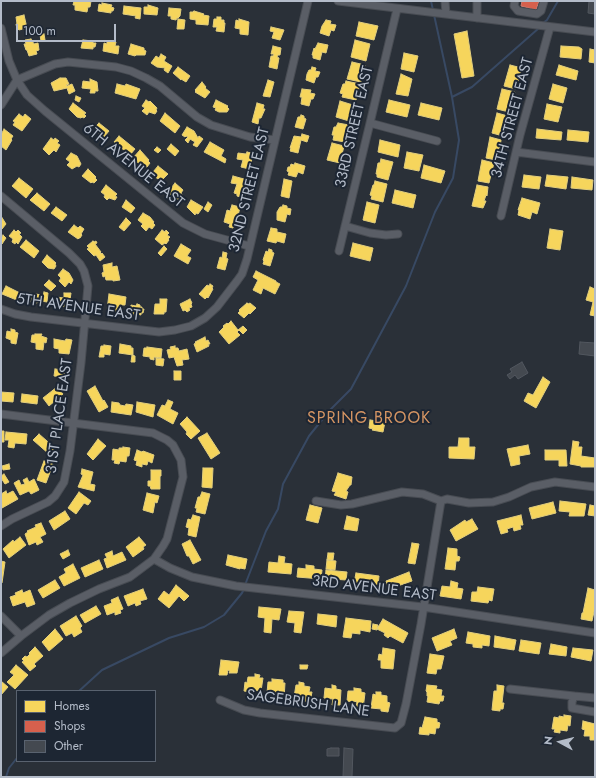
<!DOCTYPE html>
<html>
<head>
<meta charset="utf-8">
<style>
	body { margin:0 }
	#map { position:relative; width:596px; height:778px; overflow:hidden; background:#2a3038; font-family:Jost,sans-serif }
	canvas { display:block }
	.frame { position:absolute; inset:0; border:2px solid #b4bcc9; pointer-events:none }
	.legend { position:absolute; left:16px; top:690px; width:140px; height:72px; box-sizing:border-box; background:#1d2633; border:1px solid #59626f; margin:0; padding:5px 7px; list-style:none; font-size:12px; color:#b4bcc9 }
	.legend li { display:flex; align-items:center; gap:8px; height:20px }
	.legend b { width:20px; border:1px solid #59626f }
	.north { position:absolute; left:540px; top:722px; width:40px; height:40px; -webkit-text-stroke:3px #1d2633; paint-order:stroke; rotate:277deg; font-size:11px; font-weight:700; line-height:16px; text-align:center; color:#b4bcc9 }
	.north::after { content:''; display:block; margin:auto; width:14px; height:18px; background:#b4bcc9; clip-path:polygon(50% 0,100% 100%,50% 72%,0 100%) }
	.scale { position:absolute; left:16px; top:24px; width:100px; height:18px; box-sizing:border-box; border:2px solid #b4bcc9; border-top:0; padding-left:5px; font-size:12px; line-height:14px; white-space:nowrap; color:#b4bcc9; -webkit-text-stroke:3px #1d2633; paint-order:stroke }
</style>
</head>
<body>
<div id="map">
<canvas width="596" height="778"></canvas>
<div class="frame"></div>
<ul class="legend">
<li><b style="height:11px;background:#f6d55c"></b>Homes</li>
<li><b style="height:11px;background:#d6604d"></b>Shops</li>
<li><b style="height:11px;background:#444950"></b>Other</li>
</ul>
<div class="north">N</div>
<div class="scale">100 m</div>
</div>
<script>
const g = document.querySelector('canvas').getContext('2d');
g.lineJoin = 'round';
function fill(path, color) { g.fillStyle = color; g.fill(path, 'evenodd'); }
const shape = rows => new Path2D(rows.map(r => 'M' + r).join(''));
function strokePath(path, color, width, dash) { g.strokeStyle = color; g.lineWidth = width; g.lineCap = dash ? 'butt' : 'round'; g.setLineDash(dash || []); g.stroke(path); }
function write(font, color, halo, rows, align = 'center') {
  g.font = font + ' Jost,sans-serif'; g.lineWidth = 4; g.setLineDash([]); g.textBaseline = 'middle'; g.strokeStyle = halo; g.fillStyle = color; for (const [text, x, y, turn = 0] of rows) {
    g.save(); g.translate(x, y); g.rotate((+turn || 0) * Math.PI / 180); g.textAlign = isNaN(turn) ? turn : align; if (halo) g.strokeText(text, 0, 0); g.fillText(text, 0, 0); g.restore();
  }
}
const homes = shape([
	[74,1,91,1,90,7,88,7,87,12,75,10,75,5,73,5,74,1],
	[102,3,112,5,111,7,114,8,113,11,111,11,111,13,98,11,99,4,102,5,102,3],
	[148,5,158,8,157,15,144,14,144,7,148,7,148,5],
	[124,6,141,8,140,19,135,18,136,16,123,14,124,6],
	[169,8,181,9,180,16,178,18,177,18,176,20,171,19,171,16,168,16,169,8],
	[194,11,204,14,203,15,209,16,208,25,196,24,196,20,190,19,190,12,193,12,194,11],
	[24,15,27,28,19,30,18,29,17,29,16,24,17,24,16,17,24,15],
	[217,17,221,17,221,20,224,20,224,23,225,23,224,32,216,31,217,27,213,27,214,19,217,19,217,17],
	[178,19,185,20,184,29,177,29,178,19],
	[239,19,249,22,248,35,240,34,240,29,235,28,236,20,239,21,239,19],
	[326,20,331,21,330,24,336,25,334,31,331,30,329,36,320,33,322,26,326,20],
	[359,22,378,26,374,40,356,36,359,22],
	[271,27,284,30,280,40,272,38,274,32,270,31,271,27],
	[467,31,474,76,462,78,454,34,467,31],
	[44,34,45,40,41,41,40,35,44,34],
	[31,39,34,44,38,43,39,50,36,51,37,54,29,56,27,50,26,50,24,44,26,44,25,40,31,39],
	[83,40,93,41,93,43,96,43,95,47,93,47,93,49,81,48,83,40],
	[355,40,370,44,366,61,351,57,355,40],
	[107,41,116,42,115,46,119,46,118,54,103,51,104,43,107,44,107,41],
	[318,43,328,45,326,53,322,52,320,60,313,58,313,55,312,55,314,48,315,49,318,43],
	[131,44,144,48,144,50,146,51,145,55,136,55,135,56,128,54,131,44],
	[273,46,281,48,280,55,278,55,277,57,279,58,277,69,269,67,271,56,273,56,274,54,271,54,273,46],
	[561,46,579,47,582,49,581,59,560,57,561,46],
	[590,49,595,50,595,63,589,62,590,49],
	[404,53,418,56,414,72,401,69,404,53],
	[161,54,166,57,164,61,172,66,168,73,164,70,165,68,157,67,151,63,156,56,159,58,161,54],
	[352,62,365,65,361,82,347,79,352,62],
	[510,65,522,68,516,89,504,86,510,65],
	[559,65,578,71,576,80,556,75,559,65],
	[178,67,190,76,186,82,181,79,181,80,173,73,178,67],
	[312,67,316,68,315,71,320,72,318,77,316,77,314,83,306,80,307,74,309,70,311,70,312,67],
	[401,74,412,79,408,96,396,94,401,74],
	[60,78,66,78,69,84,66,85,67,86,72,84,75,91,69,94,67,88,54,91,51,83,60,78],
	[90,79,97,82,98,91,95,91,95,93,90,93,91,89,82,88,83,81,90,82,90,79],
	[268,80,274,82,270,97,263,96,268,80],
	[346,81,360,84,356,100,342,97,343,94,340,93,343,84,345,84,346,81],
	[202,82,206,87,205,88,210,92,205,98,195,92,196,91,195,90,202,82],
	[117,84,125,86,126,84,140,89,136,99,115,93,117,84],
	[553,84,567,88,563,103,549,99,553,84],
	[302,89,311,90,310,93,315,94,313,99,311,99,309,106,301,104,302,97,300,97,302,89],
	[502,89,515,92,509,112,497,109,502,89],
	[76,96,81,98,79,102,75,100,76,96],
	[146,100,149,102,150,101,157,108,156,110,157,111,155,114,149,112,147,115,142,111,145,108,142,106,146,100],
	[216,100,228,106,227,107,229,109,227,112,219,112,215,110,216,108,213,107,216,100],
	[389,100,410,105,407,117,386,112,389,100],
	[340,101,353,105,352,107,354,108,351,118,350,118,349,121,336,117,340,101],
	[73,103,86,113,84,114,86,116,84,118,82,117,81,118,77,117,69,109,73,103],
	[257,103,264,105,263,109,265,109,261,118,259,118,258,124,252,122,257,103],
	[421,103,442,108,439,120,418,115,421,103],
	[547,104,562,107,558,122,544,119,547,104],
	[165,113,180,126,175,133,160,121,165,113],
	[497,113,508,116,503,136,492,133,497,113],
	[19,114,23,117,25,114,31,119,22,131,13,125,15,122,13,121,19,114],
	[301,115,304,116,304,118,306,119,303,129,295,127,298,117,300,117,301,115],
	[99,123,109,131,104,137,101,134,100,135,94,128,99,123],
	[338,123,349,125,345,142,333,140,334,135,332,135,334,127,336,127,338,123],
	[187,127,194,131,198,138,199,136,203,139,197,147,193,145,195,142,190,139,188,143,185,140,188,137,186,136,185,137,182,135,187,127],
	[4,129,13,136,11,139,12,140,6,150,1,146,1,135,4,129],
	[537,129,562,132,561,140,536,138,537,129],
	[568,130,589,132,588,142,567,140,568,130],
	[302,134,309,136,307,142,301,140,298,153,290,151,291,148,290,148,294,136,301,137,302,134],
	[119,136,135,149,130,155,114,142,119,136],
	[490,137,501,140,500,148,499,147,498,152,499,152,496,160,486,158,490,137],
	[51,138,54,140,55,138,59,141,57,143,60,145,56,152,54,150,49,155,43,149,51,138],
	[380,140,400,145,398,157,378,152,380,140],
	[210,142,224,150,221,156,226,159,225,163,204,152,210,142],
	[332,143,344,146,340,163,327,160,332,143],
	[171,144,179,151,175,156,167,149,171,144],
	[157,147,161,150,158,153,154,150,157,147],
	[140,150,149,160,148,161,150,163,147,167,139,164,133,158,140,150],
	[247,152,251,153,250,156,252,156,251,166,250,166,249,169,241,167,243,160,237,159,238,153,246,154,247,152],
	[407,152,423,155,419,171,404,168,407,152],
	[71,153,77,156,81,164,79,167,77,166,72,169,67,165,70,162,66,159,71,153],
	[381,159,393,162,388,180,377,177,377,174,376,174,378,163,380,163,381,159],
	[482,160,494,163,489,183,478,181,482,160],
	[295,163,305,166,303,174,298,172,296,177,288,175,289,172,287,171,288,167,290,167,291,164,294,165,295,163],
	[424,165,445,171,441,183,421,178,424,165],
	[158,166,168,174,162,180,159,178,158,179,154,176,156,175,153,172,158,166],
	[88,169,96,177,95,178,97,180,94,183,92,182,91,183,82,176,88,169],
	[524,175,541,177,539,189,522,187,524,175],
	[547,175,568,177,566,189,545,186,547,175],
	[233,176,244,179,243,184,249,187,244,198,237,196,237,194,234,193,237,184,231,183,233,176],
	[572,177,593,180,592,190,571,188,572,177],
	[19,178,33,189,26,198,12,186,19,178],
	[284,179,292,181,289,198,281,196,284,179],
	[375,181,387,184,383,202,371,199,372,196,370,195,373,185,374,185,375,181],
	[175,183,183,190,181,193,183,197,181,200,172,198,168,192,175,183],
	[106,185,117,194,115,196,117,197,115,200,109,198,107,200,104,197,105,195,101,192,106,185],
	[477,185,488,187,487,196,486,195,484,201,486,201,483,208,472,206,477,185],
	[395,190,416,195,413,208,392,203,395,190],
	[37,193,50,204,44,211,30,200,37,193],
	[522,198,540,203,537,214,532,212,530,219,518,215,519,210,518,210,522,198],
	[126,200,135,208,131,213,122,207,126,200],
	[191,200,203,207,198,214,196,213,195,215,187,207,191,200],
	[208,202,212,205,208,212,204,209,208,202],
	[367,202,379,205,375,223,363,220,367,202],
	[232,205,240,207,236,225,234,224,233,228,229,227,230,224,224,222,227,210,230,211,232,205],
	[283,205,287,206,287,208,291,209,290,215,287,214,285,222,277,220,277,212,280,207,282,207,283,205],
	[56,207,67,215,62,221,51,213,56,207],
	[143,213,150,217,154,222,153,223,155,225,152,229,149,227,146,231,141,226,143,224,138,220,143,213],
	[1,216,6,224,2,229,1,228,1,216],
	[126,218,131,223,124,231,119,227,126,218],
	[74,225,78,228,80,226,84,229,81,234,82,235,80,238,79,238,78,239,68,232,74,225],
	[271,228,277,229,277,232,286,234,284,243,277,241,276,243,267,241,271,228],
	[550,229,563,231,560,250,547,248,550,229],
	[14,230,16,232,18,230,21,233,19,234,22,237,18,244,16,242,15,244,12,242,13,239,9,236,14,230],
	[162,230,165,232,166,230,169,233,167,235,170,237,168,239,169,240,166,244,165,243,162,245,155,239,162,230],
	[3,235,6,238,2,244,1,239,3,235],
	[26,240,39,251,34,258,20,247,26,240],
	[93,241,94,242,96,241,97,243,95,244,101,252,100,253,101,254,102,253,105,257,100,261,96,255,94,256,87,249,89,248,87,246,93,241],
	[353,243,373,248,370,261,350,256,353,243],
	[181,244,191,250,187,256,191,258,188,264,174,256,181,244],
	[164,246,167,249,161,256,158,253,164,246],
	[269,249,272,250,272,252,274,253,270,266,263,264,264,261,263,260,266,251,268,252,269,249],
	[223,252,227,253,226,258,228,259,225,270,217,268,220,257,222,258,223,252],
	[47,255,56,263,55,264,56,266,54,269,48,268,42,262,47,255],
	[112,263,112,267,117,266,120,280,113,281,113,280,106,280,105,276,103,277,102,273,104,272,103,265,112,263],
	[63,269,69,273,73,280,71,284,69,282,65,287,59,281,61,278,58,275,63,269],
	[256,271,276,281,276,282,280,284,275,294,263,288,261,294,253,290,258,280,253,277,256,271],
	[49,280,56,286,51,291,44,285,49,280],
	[210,284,213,286,212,288,213,289,208,298,207,297,205,299,199,294,207,285,209,286,210,284],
	[6,286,22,294,19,301,2,294,6,286],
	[590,287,595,289,595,316,590,315,593,302,586,300,590,287],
	[44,292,48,293,47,302,41,301,41,302,35,303,28,301,29,293,42,295,42,297,43,297,44,292],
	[64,293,71,293,70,300,72,300,72,305,65,307,55,304,56,297,64,298,64,293],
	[109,294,126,297,125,305,121,305,121,312,117,311,117,313,107,310,109,294],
	[160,299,167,299,166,312,164,312,164,314,154,314,155,304,160,304,160,299],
	[190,299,192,303,191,304,192,307,189,308,190,310,187,312,185,310,183,311,180,304,190,299],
	[247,303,248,304,250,303,256,308,250,314,249,313,244,318,238,313,240,311,239,310,247,303],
	[137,304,140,305,140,307,142,307,142,309,144,309,143,313,141,313,141,315,137,314,137,316,130,314,131,305,136,306,137,304],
	[231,321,238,330,243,326,247,330,243,334,239,330,237,332,240,335,229,344,219,332,224,327,223,326,227,323,228,324,231,321],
	[11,329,15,330,15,332,18,333,16,344,11,343,11,340,6,338,7,331,11,332,11,329],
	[35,334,42,334,41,336,47,338,46,343,44,342,43,350,36,349,36,343,31,342,32,335,35,335,35,334],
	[205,337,206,341,208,340,210,344,208,344,209,346,197,352,194,344,196,343,195,342,205,337],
	[54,339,65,341,66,339,72,340,69,354,59,353,59,349,54,348,54,339],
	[120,344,131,346,131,348,133,348,133,355,119,353,120,344],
	[104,345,111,346,110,355,104,354,104,357,99,357,101,346,104,346,104,345],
	[175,346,175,348,178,348,179,351,187,349,189,359,182,360,183,365,177,366,174,357,169,358,167,350,171,349,170,347,175,346],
	[147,347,162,349,161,358,154,357,154,360,150,359,150,357,143,356,144,348,147,348,147,347],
	[132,355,135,356,135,362,131,362,132,355],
	[156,358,164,359,163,366,156,365,156,358],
	[55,369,65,370,64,377,54,376,55,369],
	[174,371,181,371,181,380,174,380,174,371],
	[543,377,550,382,536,408,524,401,528,393,533,395,543,377],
	[95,386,103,401,104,400,108,407,99,412,87,391,95,386],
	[57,387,63,394,49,406,43,398,57,387],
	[1,392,14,393,13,402,1,401,1,392],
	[22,394,38,396,37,404,21,402,22,394],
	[168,400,173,402,170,409,178,413,173,424,157,415,162,405,165,406,168,400],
	[112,402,119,403,120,405,125,406,126,404,133,405,131,415,111,412,112,402],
	[137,402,155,405,153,417,136,412,137,402],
	[187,417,200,431,191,439,186,434,187,432,180,424,187,417],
	[370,420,385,422,383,432,372,430,373,429,369,428,370,420],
	[1,431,4,431,4,442,1,442,1,431],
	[6,432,27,434,26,444,15,443,14,448,8,447,9,440,5,440,6,432],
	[207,433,220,453,211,459,198,438,207,433],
	[39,434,55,448,49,454,33,440,39,434],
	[459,438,469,438,469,447,475,447,474,459,449,458,449,447,458,447,459,438],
	[98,439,106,446,93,460,87,454,98,439],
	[573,441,579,442,578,447,582,447,581,456,595,458,595,467,581,467,581,466,570,464,573,441],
	[528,445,530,454,519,456,520,464,511,466,507,449,528,445],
	[123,447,130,448,129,456,127,456,126,462,120,461,119,464,114,463,115,460,112,460,113,449,119,450,119,448,123,448,123,447],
	[137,450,142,452,143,451,154,455,152,463,148,461,147,465,142,464,142,467,136,465,137,461,134,460,137,450],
	[545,450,566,450,567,466,559,466,559,460,545,460,545,450],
	[44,461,53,464,46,483,37,480,44,461],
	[9,464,10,469,3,470,2,466,9,464],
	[203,468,213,468,212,488,202,487,203,468],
	[82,469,93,472,90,484,95,485,94,491,78,487,83,475,81,474,82,469],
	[151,470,161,470,161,476,160,476,160,489,151,489,150,486,148,486,148,481,151,481,151,470],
	[338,473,352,477,351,485,350,485,346,491,348,492,346,499,334,495,336,492,332,491,338,473],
	[4,474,9,482,5,484,1,478,1,476,4,474],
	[27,478,29,482,34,479,39,490,31,494,29,491,20,495,14,483,19,480,21,485,25,484,23,480,27,478],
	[6,491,7,494,13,491,18,499,2,508,1,494,6,491],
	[79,492,91,501,88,505,84,503,76,514,68,508,79,492],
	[202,492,210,494,205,514,196,512,197,508,195,508,198,497,200,497,202,492],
	[147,493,159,496,157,503,155,502,153,513,143,510,147,493],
	[560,501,586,504,584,516,569,516,570,512,559,511,560,501],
	[553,502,556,513,532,519,529,508,553,502],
	[310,505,322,508,318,523,306,520,310,505],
	[590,505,595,506,595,516,588,515,590,505],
	[65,511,70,519,54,530,49,521,65,511],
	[193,515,200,517,196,537,188,535,189,528,186,527,188,519,191,520,193,515],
	[521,515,523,525,520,525,521,529,514,531,513,527,507,529,508,532,501,534,497,521,521,515],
	[347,516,359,519,357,531,344,529,347,516],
	[472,519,478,529,456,541,450,530,465,520,466,522,472,519],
	[41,523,46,534,40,537,43,542,37,545,36,542,29,545,25,534,28,532,27,531,36,527,35,525,41,523],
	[20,537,26,545,9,558,3,549,13,540,14,542,20,537],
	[139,537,146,545,143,547,144,549,133,557,126,547,139,537],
	[190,540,201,560,193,564,189,556,187,556,182,544,190,540],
	[412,543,419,544,415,564,408,563,412,543],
	[448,548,457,549,457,556,460,557,459,561,456,561,455,570,445,569,448,548],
	[68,550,70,555,63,559,60,554,68,550],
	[112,551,113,556,122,552,126,560,107,568,104,559,107,558,105,554,112,551],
	[328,553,334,553,333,560,327,560,328,553],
	[228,555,247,559,245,569,240,568,240,569,226,565,228,555],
	[279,556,285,557,284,563,292,564,291,574,268,572,269,562,278,563,279,556],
	[99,560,103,569,85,577,81,568,99,560],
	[327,560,336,561,335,570,326,569,327,560],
	[1,561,5,562,2,583,1,583,1,561],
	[73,564,80,578,64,586,59,577,66,573,64,569,73,564],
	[306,565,314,566,314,569,322,570,321,579,297,577,298,568,306,569,306,565],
	[326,570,347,572,346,580,332,579,332,581,325,581,326,570],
	[409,572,412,581,389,589,386,581,409,572],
	[356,573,379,576,378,586,354,583,356,573],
	[55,580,60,588,43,598,38,590,55,580],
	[451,581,458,583,457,588,463,589,461,599,440,596,442,586,450,587,451,581],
	[176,585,189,596,184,601,179,596,169,608,158,599,164,591,169,595,176,585],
	[478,587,494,589,492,601,489,600,488,603,471,601,472,592,477,592,478,587],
	[588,588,595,590,595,607,592,621,581,619,582,613,583,613,588,588],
	[143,589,147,599,140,601,141,604,136,606,135,603,128,606,124,596,143,589],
	[22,590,23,593,30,590,35,604,27,607,25,602,13,606,10,597,16,595,15,593,22,590],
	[118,597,123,609,120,610,121,613,115,615,115,612,107,615,104,606,112,603,111,600,118,597],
	[96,606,101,614,85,623,80,615,96,606],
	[259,607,281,609,279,620,272,619,271,633,264,632,265,618,258,617,259,607],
	[289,611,304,612,301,633,294,632,295,623,287,622,289,611],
	[318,614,337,616,336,627,317,624,318,614],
	[76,616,82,626,80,628,82,632,74,637,72,633,66,636,60,626,76,616],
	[346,618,371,621,370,632,360,630,360,634,352,633,351,638,343,637,346,618],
	[383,619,408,633,403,643,390,636,388,638,384,635,385,633,377,629,383,619],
	[373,624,378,625,377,630,372,629,373,624],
	[55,629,63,639,49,651,42,642,55,629],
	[454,629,457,638,450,641,452,645,437,651,432,638,454,629],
	[468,632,490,636,489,646,482,645,482,648,473,647,473,644,466,643,468,632],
	[495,636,516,640,514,650,494,647,495,636],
	[521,640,541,643,539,654,519,651,521,640],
	[551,644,567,647,566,656,549,654,551,644],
	[35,647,43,656,34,664,36,666,30,671,22,662,24,661,22,659,25,656,27,657,30,654,29,653,35,647],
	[383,648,395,650,393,669,381,668,381,660,378,660,379,654,382,655,383,648],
	[573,648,593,650,591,661,571,657,573,648],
	[430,654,444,656,441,669,437,669,436,674,427,673,430,654],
	[221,660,239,662,237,673,229,673,230,671,228,670,227,675,219,675,221,660],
	[16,665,28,675,15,689,7,682,14,675,10,672,16,665],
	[300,665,308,665,307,669,300,669,300,665],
	[255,674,260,675,259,678,263,678,261,691,251,690,251,692,244,691,245,682,247,683,248,677,255,677,255,674],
	[272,679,283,680,283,683,285,683,284,699,276,698,277,696,272,695,272,694,267,693,268,682,272,682,272,679],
	[1,681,8,687,1,695,1,681],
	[299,682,304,683,304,686,310,687,309,692,312,692,310,702,304,701,304,700,299,699,299,697,294,697,296,685,299,685,299,682],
	[332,685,336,686,336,689,341,690,340,705,332,705,333,699,324,698,325,688,332,689,332,685],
	[427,685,437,686,436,689,442,690,441,696,444,696,443,701,440,701,439,704,427,702,428,696,427,696,427,692,426,691,427,685],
	[497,685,504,686,502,703,504,703,503,709,500,709,500,711,492,710,494,691,497,691,497,685],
	[354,688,361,689,361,692,365,693,363,709,356,708,357,702,354,701,354,702,347,701,348,691,354,691,354,688],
	[376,692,381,692,381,695,387,696,387,702,390,703,388,712,381,711,381,709,371,708,373,694,376,695,376,692],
	[564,715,571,716,570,726,568,725,567,731,560,730,560,733,554,732,555,729,552,729,554,717,559,718,559,716,564,717,564,715],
	[425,717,437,719,437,722,440,723,439,728,436,728,435,734,429,733,429,735,419,734,420,727,422,728,425,717],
	[583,721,595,724,595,740,590,740,590,736,584,736,585,730,582,729,583,721]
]);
const shops = shape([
	[522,1,539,1,536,10,521,6,522,1]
]);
const stream = shape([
	[543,23,547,20,558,1],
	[452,97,472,87,539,28],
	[245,585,266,531,278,509,283,484,309,436,330,410,351,389,406,286,435,212,453,178,459,140,452,97,431,1],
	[79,691,102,670,169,638,204,627,224,615,242,593,244,589],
	[6,777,9,768,17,758]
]);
const building = shape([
	[587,1,595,1,595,14,588,13,589,1,587,1],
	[580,342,595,343,595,356,579,354,580,342],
	[522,362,528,373,518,379,515,375,510,379,507,375,512,372,510,369,522,362],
	[331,748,339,748,339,756,327,756,327,749,331,748],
	[344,748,353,749,352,777,343,777,344,748]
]);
const minor = shape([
	[338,1,595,32],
	[445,1,446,14],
	[477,1,477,18],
	[515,1,514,6,518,11,537,14,541,11,544,1],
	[1,28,9,61,17,80,27,95,45,111,183,223,205,234,249,246],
	[17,80,55,64,68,62,116,67,131,71,146,78,160,86,197,117,211,125,250,137,275,140],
	[1,105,17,80],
	[370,123,437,141],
	[516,152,595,162],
	[1,196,69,253,80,264,84,271,88,286,81,363,70,451,64,482,55,496,48,502,12,519,1,526],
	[501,216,520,135,550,27],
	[345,226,370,233,386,235,398,234],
	[339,251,370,123,397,9],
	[1,309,15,314,31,317,159,332,175,330,191,326,205,318,217,307,237,281,242,274,247,259,308,1],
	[1,414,153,433,167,440,173,445,181,460,183,477,167,539,163,546,154,559,130,577,99,589,70,603,49,615,21,636,1,653],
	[316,501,341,505,352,504,402,492,423,494,441,501],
	[441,501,447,499,469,503,493,502,509,497,531,487,555,482,595,487],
	[154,559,170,568,192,577,236,586,423,607,595,633],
	[1,616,21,636],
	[510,689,574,696],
	[595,698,574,696,572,702,572,708,595,712],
	[220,700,244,710,260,713,395,728,401,723,406,704,421,624,441,501]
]);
const streetNames = [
	["34TH STREET EAST",513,118,-75],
	["33RD STREET EAST",355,127,-77],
	["6TH AVENUE EAST",133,166,39],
	["32ND STREET EAST",250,190,-76],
	["5TH AVENUE EAST",78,308,8],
	["31ST PLACE EAST",60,416,-82],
	["3RD AVENUE EAST",374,589,7],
	["SAGEBRUSH LANE",308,704,8]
];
const neighbourhoodNames = [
	["SPRING BROOK",369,419]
];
fill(homes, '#f6d55c');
strokePath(homes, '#e2ce7d', 1);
fill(shops, '#d6604d');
strokePath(shops, '#cc7c72', 1);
strokePath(stream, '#384963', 2);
fill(building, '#444950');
strokePath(building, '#52575f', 1);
strokePath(minor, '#484c53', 9);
strokePath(minor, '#5a5e66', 7);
write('15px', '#b4bcc9', '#1d2633', streetNames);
g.letterSpacing = '1px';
write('16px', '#d59563', '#1d2633', neighbourhoodNames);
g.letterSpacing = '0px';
</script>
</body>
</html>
